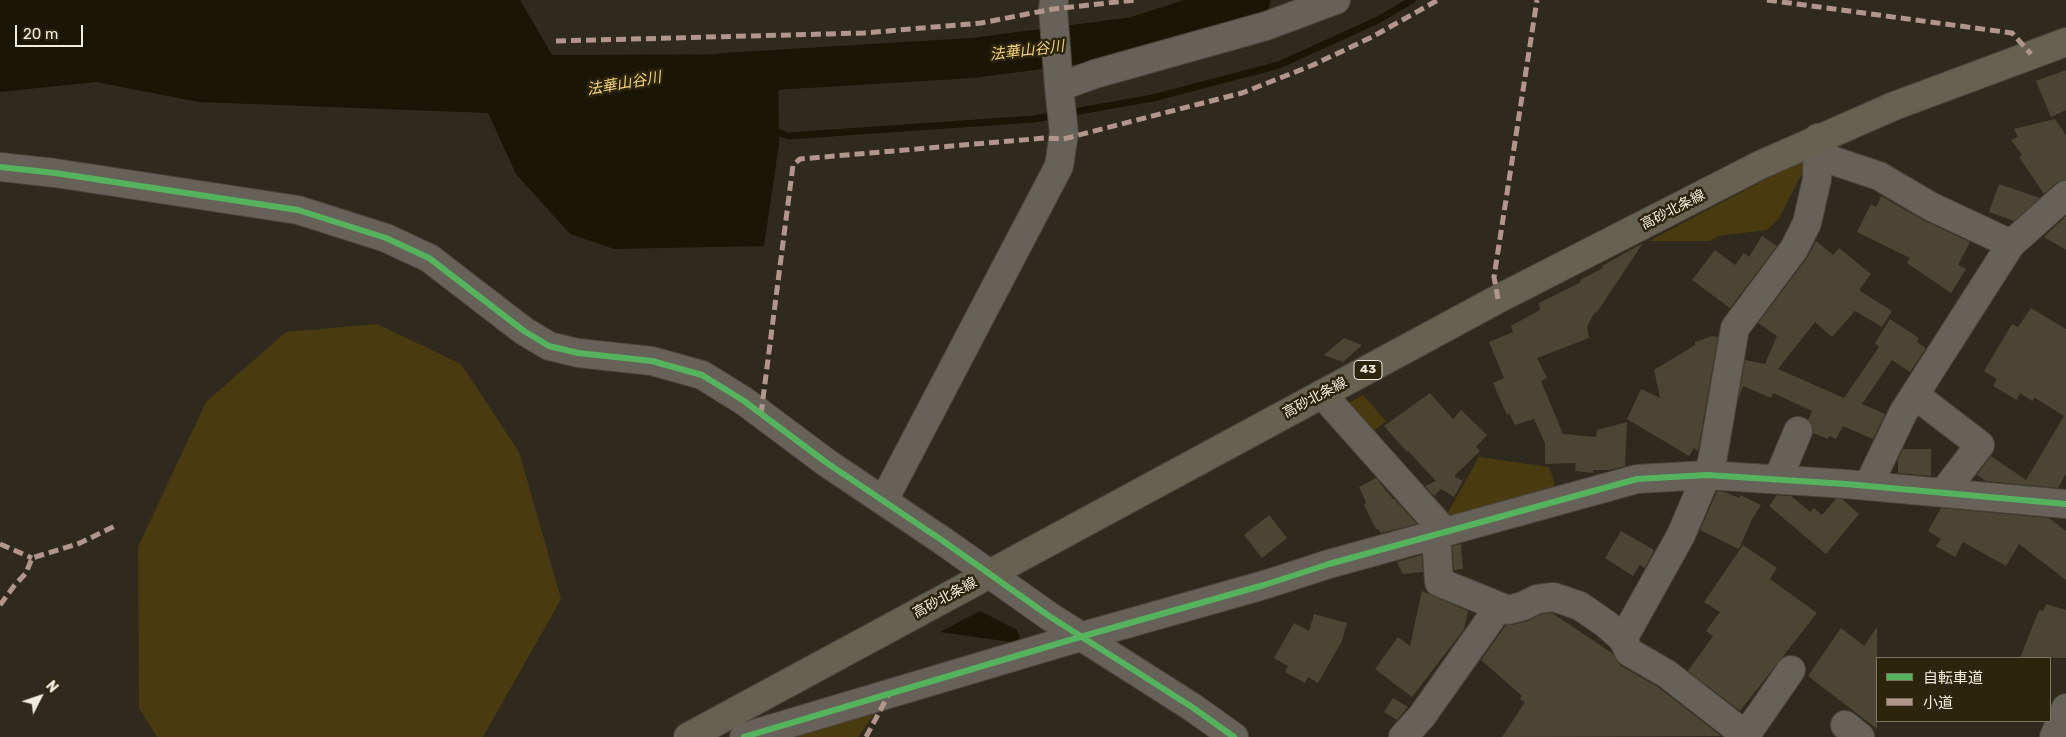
<!DOCTYPE html>
<html>
<head>
<meta charset="utf-8">
<style>
	body { margin:0 }
	#map { position:relative; width:2066px; height:737px; overflow:hidden; background:#302a1e; font-family:Rubik,"Noto Sans JP",sans-serif }
	canvas { display:block }
	.legend { position:absolute; left:1876px; top:657px; width:175px; height:65px; box-sizing:border-box; background:#2d240d; border:1px solid #7b7461; margin:0; padding:6px 9px; list-style:none; font-size:15px; color:#f1ecde }
	.legend li { display:flex; align-items:center; gap:10px; height:25px }
	.legend b { width:25px; border:1px solid #7b7461 }
	.north { position:absolute; left:15px; top:672px; width:50px; height:50px; -webkit-text-stroke:4px #2d240d; paint-order:stroke; rotate:49deg; font-size:14px; font-weight:700; line-height:20px; text-align:center; color:#f1ecde }
	.north::after { content:''; display:block; margin:auto; width:18px; height:22px; background:#f1ecde; clip-path:polygon(50% 0,100% 100%,50% 72%,0 100%) }
	.scale { position:absolute; left:15px; top:25px; width:68px; height:22px; box-sizing:border-box; border:2px solid #f1ecde; border-top:0; padding-left:6px; font-size:15px; line-height:18px; white-space:nowrap; color:#f1ecde; -webkit-text-stroke:4px #2d240d; paint-order:stroke }
</style>
</head>
<body>
<div id="map">
<canvas width="2066" height="737"></canvas>
<ul class="legend">
<li><b style="height:6px;background:#56b35d"></b>自転車道</li>
<li><b style="height:6px;background:#b2968c"></b>小道</li>
</ul>
<div class="north">N</div>
<div class="scale">20 m</div>
</div>
<script>
const g = document.querySelector('canvas').getContext('2d');
g.lineJoin = 'round';
function fill(path, color) { g.fillStyle = color; g.fill(path, 'evenodd'); }
const shape = rows => new Path2D(rows.map(r => 'M' + r).join(''));
function strokePath(path, color, width, dash) { g.strokeStyle = color; g.lineWidth = width; g.lineCap = dash ? 'butt' : 'round'; g.setLineDash(dash || []); g.stroke(path); }
function write(font, color, halo, rows, align = 'center') {
  g.font = font + ' Rubik,"Noto Sans JP",sans-serif'; g.lineWidth = 5; g.setLineDash([]); g.textBaseline = 'middle'; g.strokeStyle = halo; g.fillStyle = color; for (const [text, x, y, turn = 0] of rows) {
    g.save(); g.translate(x, y); g.rotate((+turn || 0) * Math.PI / 180); g.textAlign = isNaN(turn) ? turn : align; if (halo) g.strokeText(text, 0, 0); g.fillText(text, 0, 0); g.restore();
  }
}
const green = shape([
	[1808,157,1809,164,1798,181,1780,217,1767,230,1717,236,1710,241,1649,241],
	[377,324,461,364,519,452,561,599,483,737,157,737,139,708,138,547,206,402,286,332],
	[1363,395,1386,421,1366,437,1340,408],
	[1479,457,1549,467,1554,481,1554,491,1445,518],
	[878,709,858,737,773,737]
]);
const water = shape([
	[0,0,520,0,552,55,778,54,779,144,764,246,614,249,570,234,516,174,488,113,199,102,96,82,0,92],
	[980,611,1017,630,1020,638,1018,643,940,632]
]);
const stream = shape([
	[1068,113,1153,98,1279,65,1378,20,1412,0],
	[770,129,788,136,1034,119,1057,115]
]);
const river = shape([
	[724,73,972,58,1134,37,1250,0]
]);
const building = shape([
	[2066,70,2066,110,2051,117,2036,81],
	[2055,119,2066,135,2066,180,2056,183,2044,194,2019,157,2022,155,2011,140,2018,137,2014,129],
	[1999,184,2040,198,2014,221,1989,212],
	[1881,196,1923,220,1970,242,1958,265,1966,269,1951,293,1907,263,1910,258,1857,232,1871,204,1876,207],
	[2066,216,2066,250,2044,237],
	[1762,236,1777,246,1730,308,1692,280,1715,250,1735,265,1744,253,1749,257],
	[1816,241,1833,255,1839,248,1871,274,1859,290,1892,311,1882,327,1855,311,1832,337,1815,322,1778,369,1844,398,1879,347,1875,343,1890,319,1919,338,1917,342,1926,348,1910,372,1892,360,1862,404,1885,414,1873,439,1843,426,1836,439,1829,436,1828,439,1813,433,1813,429,1808,420,1812,411,1773,393,1771,398,1743,386,1738,401,1745,360,1765,364,1777,336,1758,323,1807,258],
	[1643,243,1597,312,1594,313,1587,327,1589,338,1537,358,1547,378,1541,381,1563,434,1596,437,1597,430,1627,422,1625,466,1609,470,1593,470,1593,473,1575,471,1576,463,1545,464,1545,443,1534,419,1515,425,1509,413,1507,415,1493,383,1504,378,1489,342,1513,332,1511,326,1540,310,1539,303,1581,282,1580,280,1603,268,1602,266],
	[2031,308,2066,329,2066,474,2058,488,1986,481,1977,475,1991,456,2026,480,2064,416,2035,398,2032,401,2020,393,2017,400,1993,386,1997,379,1984,371,2012,324,2018,327],
	[1712,336,1718,337,1698,451,1694,448,1689,456,1627,419,1641,389,1660,398,1654,370,1695,345,1695,342],
	[1344,338,1362,345,1343,362,1324,355],
	[1430,393,1453,419,1461,410,1487,435,1476,447,1480,451,1455,475,1455,477,1463,481,1454,497,1441,489,1434,496,1425,486,1436,481,1408,451,1407,452,1384,426],
	[1903,449,1931,449,1931,476,1898,473,1898,460],
	[1376,478,1393,499,1394,499,1417,524,1381,533,1378,529,1376,529,1364,505,1366,502,1359,487],
	[1717,491,1725,492,1739,498,1740,495,1761,505,1752,519,1739,549,1700,530],
	[1777,495,1791,496,1810,512,1814,508,1822,515,1836,499,1842,499,1859,514,1826,554,1769,506],
	[1941,508,2049,518,2066,531,2066,580,2019,544,2006,566,1963,542,1955,557,1936,546,1941,539,1928,531],
	[1269,515,1287,538,1262,558,1244,535],
	[1621,531,1654,550,1645,568,1640,565,1633,576,1605,558],
	[1461,544,1463,569,1454,570,1452,546],
	[1743,545,1777,568,1770,579,1817,613,1740,711,1688,671,1713,636,1706,631,1720,612,1704,602],
	[1422,555,1423,572,1403,574,1397,562],
	[1422,591,1468,611,1464,629,1412,697,1375,669,1398,637,1410,646],
	[2046,604,2066,610,2066,658,2020,658,2039,610,2043,611],
	[1552,613,1612,653,1621,666,1658,687,1721,736,1502,737,1525,702,1520,699,1522,696,1481,660,1506,625,1512,625,1527,621,1542,614],
	[1314,614,1347,623,1342,641,1318,683,1308,677,1305,683,1285,672,1288,666,1274,658,1294,623,1309,631],
	[1877,627,1877,729,1808,676,1841,628,1864,646],
	[1393,698,1408,707,1397,720,1384,712]
]);
const minor = shape([
	[1059,87,1095,74,1266,26,1336,0],
	[1818,138,1828,159,1879,176,1930,206,2011,244,1903,413,1868,486],
	[0,167,55,173,298,210,386,238,429,258,524,331,549,346,578,353,652,361,702,375,744,401,827,463,943,541,1049,616,1192,707,1234,737],
	[2011,244,2066,195],
	[1322,394,1445,532],
	[1915,395,1980,445,1943,493],
	[1778,479,1798,431],
	[884,500,1059,166,1064,133,1059,87,1053,9,1054,0],
	[1436,535,1439,582,1508,610,1523,606,1537,599,1554,597,1580,606,1606,624,1623,639,1629,652,1667,674,1748,737],
	[1623,639,1681,535,1712,462,1735,328,1794,249,1807,223,1817,179,1818,138],
	[1845,725,1860,737],
	[1746,735,1791,670],
	[744,737,1080,637,1264,585,1329,564,1637,479,1707,475,1846,484,2066,504],
	[1403,737,1422,716,1499,607],
	[2054,737,2066,708]
]);
const major = shape([
	[688,737,1498,299,1760,165,1894,106,2066,42]
]);
const quiet = shape([
	[1767,0,2012,33,2031,54],
	[556,41,864,33,981,23,1053,9,1135,0],
	[1498,299,1494,277,1537,0],
	[761,414,793,165,800,159,1045,138,1063,139,1242,93,1313,65,1372,37,1438,0],
	[0,544,32,558],
	[0,605,14,586,26,573,32,558,80,543,115,526],
	[866,737,889,694]
]);
const cycleway = shape([
	[0,167,55,173,298,210,386,238,429,258,524,331,549,346,578,353,652,361,702,375,744,401,827,463,943,541,1049,616,1192,707,1234,737],
	[744,737,1080,637,1264,585,1329,564,1637,479,1707,475,1846,484,2066,504]
]);
const shields = [
	[1368,370,28]
];
const shieldNames = [
	["43",1368,370]
];
const streetNames = [
	["高砂北条線",1673,210,-27],
	["高砂北条線",1315,398,-28],
	["高砂北条線",945,598,-28]
];
const waterNames = [
	["法華山谷川",1027,51,-7],
	["法華山谷川",624,84,-10]
];
fill(green, '#493b0f');
fill(water, '#1b1505');
strokePath(stream, '#1b1505', 7);
strokePath(river, '#1b1505', 40);
fill(building, '#4c4533');
strokePath(minor, '#4b463c', 30);
strokePath(major, '#4b463c', 30);
strokePath(minor, '#666259', 28);
strokePath(major, '#676152', 28);
strokePath(quiet, '#b2968c', 5, [10, 5]);
strokePath(cycleway, '#56b35d', 6);
for (const [x, y, w] of shields) { const box = new Path2D(); box.roundRect(x - w / 2, y - 9.5, w, 19, 4); g.fillStyle = '#2d240d'; g.fill(box); strokePath(box, '#f1ecde', 1); }
write('bold 12px', '#f1ecde', null, shieldNames);
write('14px', '#f1ecde', '#2d240d', streetNames);
write('italic 15px', '#f3d379', '#2d240d', waterNames);
</script>
</body>
</html>
